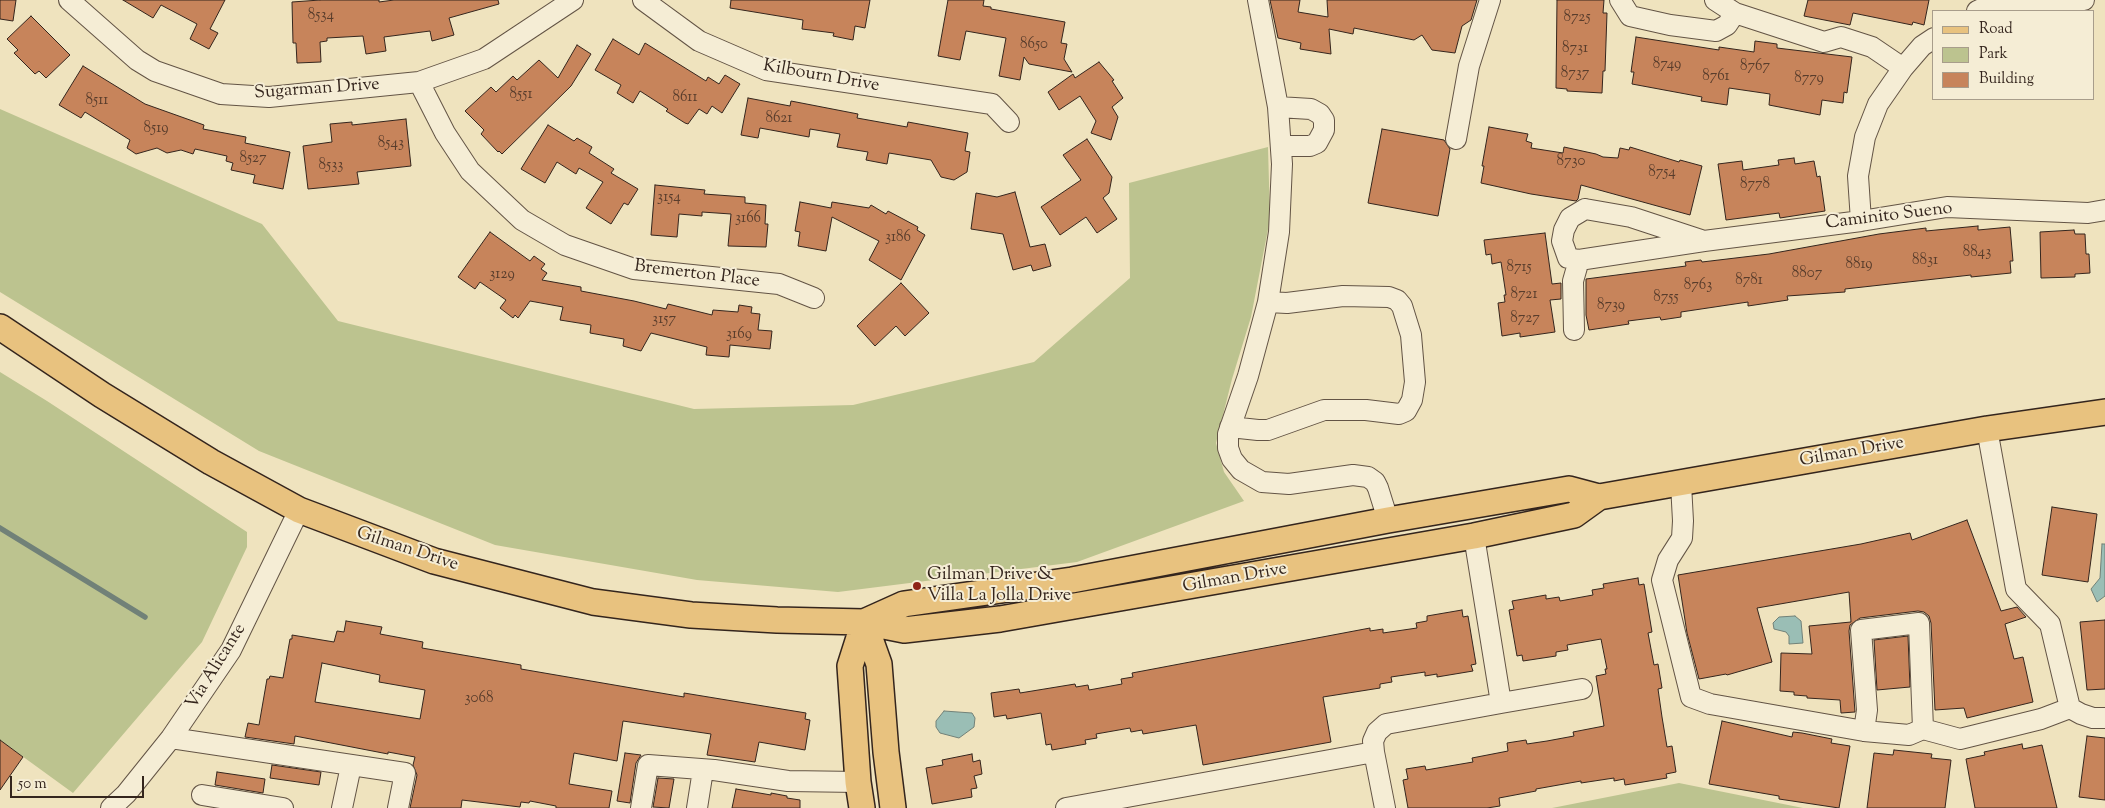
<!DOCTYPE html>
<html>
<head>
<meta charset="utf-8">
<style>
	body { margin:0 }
	#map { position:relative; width:2105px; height:808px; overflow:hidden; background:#efe3be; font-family:"Sorts Mill Goudy",serif }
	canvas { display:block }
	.legend { position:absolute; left:1932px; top:10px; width:162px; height:90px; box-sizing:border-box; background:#f5edd5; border:1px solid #a89d8b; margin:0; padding:6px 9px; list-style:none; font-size:15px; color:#34251d }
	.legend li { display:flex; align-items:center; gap:10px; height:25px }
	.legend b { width:25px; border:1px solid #a89d8b }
	.scale { position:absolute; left:10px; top:776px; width:134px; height:22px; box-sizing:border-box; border:2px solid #34251d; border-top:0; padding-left:6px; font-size:15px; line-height:18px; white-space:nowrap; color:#34251d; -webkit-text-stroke:4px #f5edd5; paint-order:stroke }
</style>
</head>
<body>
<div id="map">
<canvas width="2105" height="808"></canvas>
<ul class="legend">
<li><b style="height:6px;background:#e8c27f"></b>Road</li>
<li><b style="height:14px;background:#bcc38f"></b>Park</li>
<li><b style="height:14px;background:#c7845b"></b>Building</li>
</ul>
<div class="scale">50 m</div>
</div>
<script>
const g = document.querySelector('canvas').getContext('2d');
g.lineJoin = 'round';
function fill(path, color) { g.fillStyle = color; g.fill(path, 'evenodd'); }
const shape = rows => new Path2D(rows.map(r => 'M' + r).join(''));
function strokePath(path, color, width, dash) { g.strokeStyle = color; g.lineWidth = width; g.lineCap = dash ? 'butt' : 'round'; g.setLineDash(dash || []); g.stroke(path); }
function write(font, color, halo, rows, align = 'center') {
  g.font = font + ' "Sorts Mill Goudy",serif'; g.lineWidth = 4; g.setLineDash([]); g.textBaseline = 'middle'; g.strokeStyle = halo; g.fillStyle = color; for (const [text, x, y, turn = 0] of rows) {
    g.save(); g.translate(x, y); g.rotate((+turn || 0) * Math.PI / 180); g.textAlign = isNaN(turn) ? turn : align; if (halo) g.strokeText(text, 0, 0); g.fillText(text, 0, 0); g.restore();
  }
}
const green = shape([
	[0,109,262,224,338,321,694,409,853,405,1034,362,1130,278,1129,183,1268,147,1270,219,1251,317,1232,379,1216,443,1224,472,1244,501,1077,562,838,592,697,580,495,545,259,451,0,292],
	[0,372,47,401,247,532,247,547,202,642,73,793,0,740],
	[1679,783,1803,808,1552,808]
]);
const water = shape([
	[2102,544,2105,544,2105,596,2097,602,2091,589,2100,578,2102,544],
	[1795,616,1801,621,1803,643,1789,644,1789,636,1786,632,1774,629,1773,623,1779,617,1795,616],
	[944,711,972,713,975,718,974,727,959,738,940,733,936,727,936,721,944,711]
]);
const stream = shape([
	[0,528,145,617]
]);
const building = shape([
	[0,0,16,0,13,21,0,19,0,0],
	[123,0,225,0,210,29,218,33,209,49,190,39,197,24,161,5,153,18,123,0],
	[320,0,379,0,379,2,394,0,498,0,499,4,449,18,454,35,432,41,430,31,384,37,386,51,366,54,363,36,327,38,327,41,320,42,321,62,297,63,296,43,293,43,292,2,320,0],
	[731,0,870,0,865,28,855,26,853,40,833,36,834,33,802,29,803,20,730,8,731,0],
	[948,0,984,0,983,6,991,7,991,9,1065,22,1061,43,1067,44,1064,59,1072,72,1029,64,1024,57,1020,80,999,76,1006,38,966,31,960,60,938,56,948,0],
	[1270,0,1300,0,1298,12,1328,17,1327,0,1477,0,1471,20,1462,26,1455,53,1432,50,1422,35,1414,40,1354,28,1353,34,1329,29,1331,54,1300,49,1301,43,1278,38,1270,0],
	[1557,0,1604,0,1603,13,1607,13,1605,71,1603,71,1602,93,1567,91,1567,89,1556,88,1557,0],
	[1808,0,1929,0,1924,25,1913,22,1912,25,1853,13,1850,25,1804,16,1808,0],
	[31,16,70,55,46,78,39,71,35,74,14,53,18,50,7,39,31,16],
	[1636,37,1719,50,1719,47,1754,52,1755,41,1777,44,1777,48,1852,57,1847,93,1844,92,1843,103,1822,100,1820,115,1769,105,1770,94,1729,88,1727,105,1701,101,1702,97,1632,84,1634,72,1631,72,1636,37],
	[613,39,639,55,645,43,706,81,708,77,719,84,725,75,740,84,722,113,712,106,707,114,699,109,688,124,685,123,666,111,668,109,640,91,633,103,617,93,621,85,595,70,613,39],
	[577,45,591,54,571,86,502,154,499,151,498,152,481,134,484,130,465,111,491,87,496,92,513,76,517,80,539,60,558,78,577,45],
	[1099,62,1114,80,1112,81,1123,98,1112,107,1118,117,1111,140,1091,133,1096,121,1080,96,1059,110,1048,92,1073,74,1075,78,1099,62],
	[83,66,145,104,204,125,203,129,246,137,245,143,290,152,283,189,253,183,255,175,231,170,233,163,226,161,227,156,195,149,193,154,181,150,167,153,157,148,136,154,127,148,130,140,85,112,81,118,59,105,83,66],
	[748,98,790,106,791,101,858,114,857,118,907,127,908,122,968,133,965,151,970,152,967,172,954,180,941,177,931,160,889,153,887,164,866,160,868,152,837,147,840,134,810,129,809,137,760,128,758,138,741,135,748,98],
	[406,119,411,166,357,172,359,184,308,189,303,146,332,142,330,124,352,122,352,125,406,119],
	[548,125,574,141,577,138,592,147,589,153,614,169,611,173,638,189,628,205,624,203,611,224,586,208,603,182,579,168,576,174,557,162,545,183,521,169,548,125],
	[1489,127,1528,134,1526,141,1532,143,1531,148,1563,153,1564,147,1596,154,1603,157,1618,158,1620,148,1629,150,1630,147,1679,162,1680,160,1702,166,1690,215,1581,185,1578,199,1576,201,1531,194,1481,183,1484,166,1482,166,1489,127],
	[1382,129,1444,140,1450,149,1438,216,1368,203,1382,129],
	[1087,139,1112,177,1109,193,1103,198,1117,219,1097,233,1086,217,1060,235,1041,207,1081,180,1063,155,1087,139],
	[1794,158,1795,164,1814,161,1817,177,1820,176,1825,211,1780,218,1779,213,1726,220,1718,164,1742,161,1743,170,1779,165,1778,160,1794,158],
	[655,185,705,190,704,194,745,197,745,203,766,205,765,224,768,224,766,247,728,246,731,214,702,212,702,216,679,214,677,237,651,235,655,185],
	[1015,192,1030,247,1045,244,1051,266,1033,271,1031,265,1013,270,1003,234,971,229,976,193,997,197,1015,192],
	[800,202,831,208,832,202,869,208,871,205,886,214,888,211,918,227,917,230,925,235,901,280,869,260,879,241,832,217,826,251,798,246,800,232,795,231,800,202],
	[1978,226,1978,230,2010,227,2013,261,2010,261,2011,273,1971,277,1971,275,1845,289,1845,292,1787,296,1788,300,1748,306,1748,302,1681,312,1681,317,1661,320,1660,317,1628,321,1629,324,1589,330,1586,315,1586,279,1686,266,1685,262,1701,260,1702,262,1769,254,1879,234,1926,228,1926,231,1978,226],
	[2074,230,2075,234,2085,234,2086,254,2089,254,2090,273,2075,274,2075,277,2041,278,2040,232,2074,230],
	[490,232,530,261,534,256,545,264,541,269,547,273,542,280,581,287,581,291,634,301,666,309,668,304,712,315,713,310,738,312,739,305,752,307,751,313,760,314,758,330,772,331,770,349,730,345,729,357,706,355,707,347,651,333,641,351,623,346,624,339,590,333,591,325,560,320,563,307,530,301,518,318,515,315,513,318,500,308,506,300,480,282,475,289,458,277,490,232],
	[1545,233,1552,284,1561,283,1561,299,1550,300,1555,332,1520,337,1520,333,1502,336,1498,303,1505,302,1504,295,1506,295,1501,262,1492,264,1491,254,1486,255,1484,240,1545,233],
	[901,283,929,313,905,336,896,326,875,346,857,326,901,283],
	[2052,507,2097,514,2088,582,2042,575,2052,507],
	[1967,520,2001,611,2017,607,2026,617,2005,624,2014,659,2023,657,2033,702,1967,718,1964,708,1935,710,1931,623,1929,616,1924,612,1918,611,1860,618,1850,625,1849,631,1855,712,1841,713,1840,700,1807,698,1807,696,1794,695,1794,692,1780,691,1781,653,1812,654,1809,626,1851,622,1849,592,1757,608,1772,662,1727,675,1726,674,1699,679,1687,633,1678,575,1861,544,1910,533,1912,540,1967,520],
	[1638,578,1639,585,1644,584,1652,632,1648,633,1654,665,1658,664,1662,688,1658,689,1662,717,1667,747,1672,746,1676,772,1666,774,1667,778,1625,785,1624,779,1614,781,1614,778,1581,783,1581,781,1536,789,1536,791,1499,798,1500,806,1487,808,1408,808,1403,780,1408,779,1406,769,1425,766,1426,770,1473,762,1472,758,1508,751,1507,743,1526,740,1527,744,1547,741,1574,736,1573,732,1604,726,1596,676,1606,674,1605,669,1607,669,1601,639,1567,645,1568,650,1556,652,1556,656,1523,661,1522,655,1517,656,1509,610,1514,609,1512,601,1546,595,1546,599,1559,597,1560,601,1593,595,1592,590,1604,588,1603,584,1638,578],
	[1462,610,1463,617,1468,616,1476,664,1471,665,1473,671,1437,677,1437,674,1425,676,1425,672,1391,677,1392,682,1380,684,1380,688,1323,697,1331,742,1203,765,1196,725,1143,734,1142,730,1131,732,1130,728,1096,734,1097,738,1085,740,1086,744,1052,750,1051,744,1046,745,1041,713,1007,719,1006,715,994,717,991,693,1019,689,1020,693,1075,684,1076,687,1088,685,1089,690,1122,684,1121,679,1133,677,1132,673,1370,628,1370,631,1383,629,1383,633,1417,628,1416,623,1427,621,1427,616,1462,610],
	[2105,620,2105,689,2087,690,2080,622,2105,620],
	[346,621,382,627,380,634,423,642,422,648,521,665,521,669,684,697,684,693,806,713,805,719,810,720,805,750,759,742,755,762,707,755,711,734,623,721,617,761,574,753,569,784,612,791,609,808,556,808,556,806,530,801,529,803,521,802,520,807,462,800,461,808,410,808,417,775,413,765,415,757,388,752,388,754,295,736,294,744,245,737,248,723,259,725,267,679,269,679,270,676,283,678,290,639,292,639,292,635,334,642,337,631,344,632,346,621],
	[322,663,380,675,379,682,425,690,420,719,315,702,322,663],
	[1908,636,1910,687,1877,690,1874,640,1908,636],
	[1722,721,1792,737,1793,732,1802,733,1832,739,1831,743,1850,746,1839,808,1779,799,1779,796,1709,784,1722,721],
	[2087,736,2105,738,2105,800,2079,797,2087,736],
	[0,740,23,757,0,790,0,740],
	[2022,744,2023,749,2042,745,2057,808,1975,808,1966,759,1985,755,1984,752,2022,744],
	[1894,750,1932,754,1931,758,1951,760,1945,808,1867,808,1874,753,1893,755,1894,750],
	[625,753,641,755,636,763,630,803,617,801,625,753],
	[972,754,973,762,980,760,982,774,974,776,977,788,971,789,972,797,932,804,926,768,943,765,942,760,972,754],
	[272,765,321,772,319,785,270,778,272,765],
	[217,772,265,779,263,793,215,785,217,772],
	[658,778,674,779,669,808,653,807,658,778],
	[736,789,771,795,771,793,787,796,787,798,800,800,800,808,732,808,736,789]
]);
const minor = shape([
	[69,0,137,60,155,71,221,94,269,97,419,82,484,59,573,0],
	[643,0,699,41,766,70,992,104,1009,122],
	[1258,0,1278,107,1282,164,1279,232,1268,302,1248,376,1228,434,1228,448,1232,459,1241,470,1262,482,1289,484,1353,475,1368,477,1375,482,1378,488,1388,520],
	[1620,0,1630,16,1670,25,1716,31,1727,25,1735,13,1715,0],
	[1977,11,1992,4,2084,0],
	[1735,13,1824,42,1841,37,1872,47,1903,68],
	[419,82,445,133,470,171,522,220,565,245,634,269,779,284,814,298],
	[1278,107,1311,109,1320,114,1324,120,1324,130,1317,143,1310,146,1281,146],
	[1456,139,1469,66,1490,0],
	[1585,209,1631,217,1704,241,1579,260,1568,258,1562,241,1564,230,1570,218,1585,209],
	[1861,221,1858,176,1865,137,1878,104,1903,68,1922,46,1934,38],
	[1704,241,1861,221,1947,207,2088,213,2105,210],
	[1574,330,1573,281,1579,260],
	[1230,427,1258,430,1268,430,1324,410,1366,410,1399,414,1406,411,1412,400,1415,382,1411,335,1402,306,1397,300,1389,297,1343,296,1287,303,1268,302],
	[1987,429,2016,589,2050,624,2070,708,2081,714,2093,718,2105,718],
	[1681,484,1683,521,1682,538,1668,560,1662,580,1691,697,1710,704,1864,731,1909,735,1923,729,1960,739,2041,719,2070,708],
	[1501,703,1582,689],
	[1864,731,1867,710,1861,630,1919,623,1923,729],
	[171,738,405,773,398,808],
	[1374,752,1385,808],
	[202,795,283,808],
	[111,808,126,794,171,738,231,650,299,510],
	[342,808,351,766],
	[641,808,648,765,714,770,788,781,858,782],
	[697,808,703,770],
	[1066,808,1374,752,1373,741,1377,732,1386,724,1501,703,1474,536]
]);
const major = shape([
	[0,327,102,395,211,462,299,510,434,561,593,602,691,615,777,620,864,622,904,630,1000,619,1474,536,1574,515,1599,497],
	[864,622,904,604,1072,580,1388,520,1569,489,1599,497,1987,429,2105,412],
	[864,622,879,664,886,752,893,808],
	[862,808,858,782,850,666,864,622]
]);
const markers = [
	[917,586,5,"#8f2418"]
];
const numberNames = [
	["8534",321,16],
	["8725",1577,18],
	["8650",1034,45],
	["8731",1575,49],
	["8749",1667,65],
	["8767",1755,67],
	["8737",1575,74],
	["8761",1716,77],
	["8779",1809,79],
	["8551",521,95],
	["8611",685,98],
	["8511",97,101],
	["8621",779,119],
	["8519",156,129],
	["8543",391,144],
	["8527",253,159],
	["8730",1571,162],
	["8533",331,166],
	["8754",1662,173],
	["8778",1755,185],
	["3154",669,198],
	["3166",748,219],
	["3186",898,238],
	["8843",1977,253],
	["8831",1925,261],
	["8819",1859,265],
	["8715",1519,268],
	["8807",1807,274],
	["3129",502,275],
	["8781",1749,281],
	["8763",1698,286],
	["8721",1524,295],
	["8755",1666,298],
	["8739",1611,306],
	["8727",1525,319],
	["3157",664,320],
	["3169",739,335],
	["3068",479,699]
];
const streetNames = [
	["Kilbourn Drive",821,77,10],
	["Sugarman Drive",317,90,-4],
	["Caminito Sueno",1889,217,-7],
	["Bremerton Place",697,275,7],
	["Gilman Drive",1852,453,-10],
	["Gilman Drive",407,550,18],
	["Gilman Drive",1235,579,-10],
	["Via Alicante",217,667,-58]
];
const poiNames = [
	["Gilman Drive &",927,576],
	["Villa La Jolla Drive",927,597]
];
fill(green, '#bcc38f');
fill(water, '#9abeb5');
strokePath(water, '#718178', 1);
strokePath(stream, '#718178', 5.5);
fill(building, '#c7845b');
strokePath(building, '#34251d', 1);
strokePath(minor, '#635445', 22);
strokePath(major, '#34251d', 28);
strokePath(minor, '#f5edd5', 20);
strokePath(major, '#e8c27f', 25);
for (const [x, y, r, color] of markers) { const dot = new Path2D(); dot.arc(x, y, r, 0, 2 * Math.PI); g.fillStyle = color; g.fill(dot); strokePath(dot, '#f5edd5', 2); }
write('15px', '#593d2c', null, numberNames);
write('18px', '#34251d', '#f5edd5', streetNames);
write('18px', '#34251d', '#f5edd5', poiNames, 'left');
</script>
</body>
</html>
